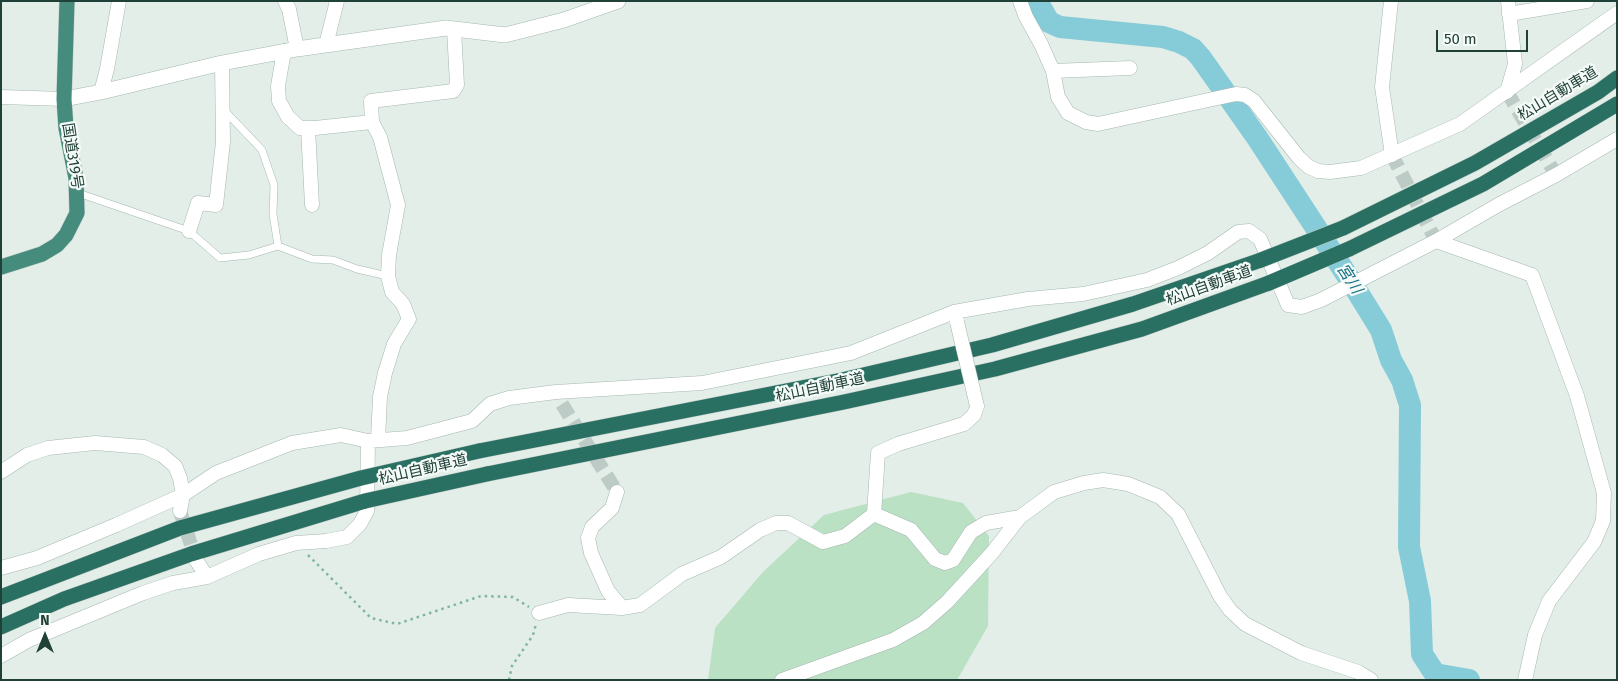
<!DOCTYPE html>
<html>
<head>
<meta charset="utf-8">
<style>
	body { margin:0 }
	#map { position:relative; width:1618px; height:681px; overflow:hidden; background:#e3eee9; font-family:"Fira Sans",sans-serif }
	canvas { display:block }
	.frame { position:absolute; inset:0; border:2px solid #204138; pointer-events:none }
	.north { position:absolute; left:20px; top:611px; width:50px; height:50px; -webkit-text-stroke:4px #f4faf7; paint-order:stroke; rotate:0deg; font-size:14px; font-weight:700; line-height:20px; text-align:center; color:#204138 }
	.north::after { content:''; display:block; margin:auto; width:18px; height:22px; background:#204138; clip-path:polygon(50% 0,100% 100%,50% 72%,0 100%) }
	.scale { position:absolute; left:1436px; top:30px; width:92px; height:22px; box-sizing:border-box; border:2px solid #204138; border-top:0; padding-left:6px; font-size:15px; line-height:18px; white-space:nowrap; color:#204138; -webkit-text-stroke:4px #f4faf7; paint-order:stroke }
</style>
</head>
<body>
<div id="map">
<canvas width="1618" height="681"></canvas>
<div class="frame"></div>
<div class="north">N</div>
<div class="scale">50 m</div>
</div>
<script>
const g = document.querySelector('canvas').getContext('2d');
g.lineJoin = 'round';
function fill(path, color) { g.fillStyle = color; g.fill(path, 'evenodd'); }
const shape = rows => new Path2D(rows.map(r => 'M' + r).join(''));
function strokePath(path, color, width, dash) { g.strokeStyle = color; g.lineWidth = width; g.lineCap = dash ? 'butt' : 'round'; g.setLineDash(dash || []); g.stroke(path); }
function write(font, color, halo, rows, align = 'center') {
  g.font = font + ' "Fira Sans","Noto Sans JP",sans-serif'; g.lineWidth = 4.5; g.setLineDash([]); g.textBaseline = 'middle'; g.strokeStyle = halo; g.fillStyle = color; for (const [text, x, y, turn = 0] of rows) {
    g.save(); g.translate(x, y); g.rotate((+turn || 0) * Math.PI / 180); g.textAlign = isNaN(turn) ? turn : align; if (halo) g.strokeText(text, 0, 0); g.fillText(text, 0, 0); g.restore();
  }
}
const green = shape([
	[911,492,963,503,989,536,988,626,957,680,708,680,715,628,763,572,824,515]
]);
const river = shape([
	[1037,1,1049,22,1060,27,1163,37,1179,42,1193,49,1201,58,1258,139,1352,283,1381,330,1391,360,1402,380,1410,405,1409,547,1420,601,1422,654,1435,674,1469,680]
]);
const minorTunnel = shape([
	[1507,92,1556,175],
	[1392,155,1436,241],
	[562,404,617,492],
	[180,511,196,560]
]);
const path = shape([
	[308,555,371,618,397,624,481,596,513,597,529,607],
	[509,680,512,666,533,635,536,624]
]);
const service = shape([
	[223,109,262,150,274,185,273,214,278,246,312,259,333,260,357,269,388,276],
	[78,193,189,231,220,258,249,255,278,246]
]);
const minor = shape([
	[285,1,289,9,297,49],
	[1020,1,1026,17,1041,44,1053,71,1058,97,1068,113,1086,122,1098,124,1236,94,1245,95,1254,101,1299,158,1309,167,1318,171,1330,172,1361,168,1460,124,1617,13],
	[1391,1,1382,87,1392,155],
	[1509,14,1587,1],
	[326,45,337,1],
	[284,51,278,86,279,101,288,117,300,128,315,128,372,122,380,137,398,205,389,255,388,276,392,292,403,304,409,319,394,344,385,373,380,397,378,440],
	[1053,71,1130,68],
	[101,92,107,69,119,1],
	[1507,92,1515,64,1508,1],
	[1,97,64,99],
	[372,122,371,101,453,91,457,85,454,29],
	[308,128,312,205],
	[189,231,198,203,216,205,223,142,222,63],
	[1436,241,1532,275,1577,396,1604,493,1603,521,1594,542,1549,601,1535,635,1525,680],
	[1,472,27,455,48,448,95,443,144,447,162,455,175,466,180,478,183,495,180,511],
	[617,492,612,508,592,527,588,538,591,553,608,591,622,608],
	[874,514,911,530,935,559,945,563,953,560,971,532,986,523,1020,517],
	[196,560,207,577],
	[1,568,37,558,116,525,183,495,216,473,292,443,341,435,368,441,407,438,472,421,490,404,509,398,556,392,702,383,851,353,954,312,1028,299,1083,294,1147,280,1178,268,1208,253,1238,232,1249,231,1260,239,1288,305,1302,307,1321,300,1436,241,1498,205,1556,175,1617,139],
	[539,613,568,605,622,608,640,605,682,574,721,557,760,530,776,523,788,523,823,542,845,536,874,514,878,453,898,444,964,424,974,415,977,406],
	[1,656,29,640,143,593,173,583,207,577,259,554,296,543,326,541,347,537,360,524,367,511,368,441],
	[782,680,893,640,923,623,947,602,992,553,1020,517,1054,492,1084,483,1103,480,1128,484,1160,497,1178,514,1220,596,1230,610,1245,624,1301,653,1358,672,1371,680]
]);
const tertiary = shape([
	[64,99,101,92,222,63,297,49,446,28,505,35,564,20,618,1]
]);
const trunk = shape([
	[1,267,42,254,57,245,66,235,77,213,76,178,66,128,64,99,67,1]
]);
const motorway = shape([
	[1343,228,1475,163,1598,92,1617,78],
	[1349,249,1483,184,1617,104],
	[479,451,842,380,992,345,1133,304,1261,260],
	[487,474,844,402,995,369,1142,329,1269,283],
	[1,597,180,528,361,478],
	[1,627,64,599,191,554,365,501]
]);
const minorBridge = shape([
	[957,322,977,406]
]);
const motorwayBridge = shape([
	[1261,260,1343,228],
	[1269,283,1349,249],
	[361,478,479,451],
	[365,501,487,474]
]);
const streetNames = [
	["松山自動車道",1558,94,-31],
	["国道319号",72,156,81],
	["松山自動車道",1209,286,-20],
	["松山自動車道",820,388,-12],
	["松山自動車道",423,470,-13]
];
const waterNames = [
	["宮川",1349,279,57]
];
fill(green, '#bae1c4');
strokePath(river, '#86cbd8', 22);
strokePath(minorTunnel, '#bccbc6', 14, [14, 7]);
strokePath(service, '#a5b7b0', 8);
strokePath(minor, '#a5b7b0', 15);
strokePath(tertiary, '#a5b7b0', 16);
strokePath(trunk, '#c1cac7', 16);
strokePath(motorway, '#c1cac7', 16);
strokePath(path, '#80b5a4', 2.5, [2.5, 4]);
strokePath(service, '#fff', 7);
strokePath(minor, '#fff', 14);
strokePath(tertiary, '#fff', 15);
strokePath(trunk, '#468c7c', 15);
strokePath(motorway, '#297062', 15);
strokePath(minorBridge, '#a5b7b0', 15, []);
strokePath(motorwayBridge, '#c1cac7', 16, []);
strokePath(minorBridge, '#fff', 14);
strokePath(motorwayBridge, '#297062', 15);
write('15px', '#204138', '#f4faf7', streetNames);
write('italic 16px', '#147183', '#f4faf7', waterNames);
</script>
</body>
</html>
